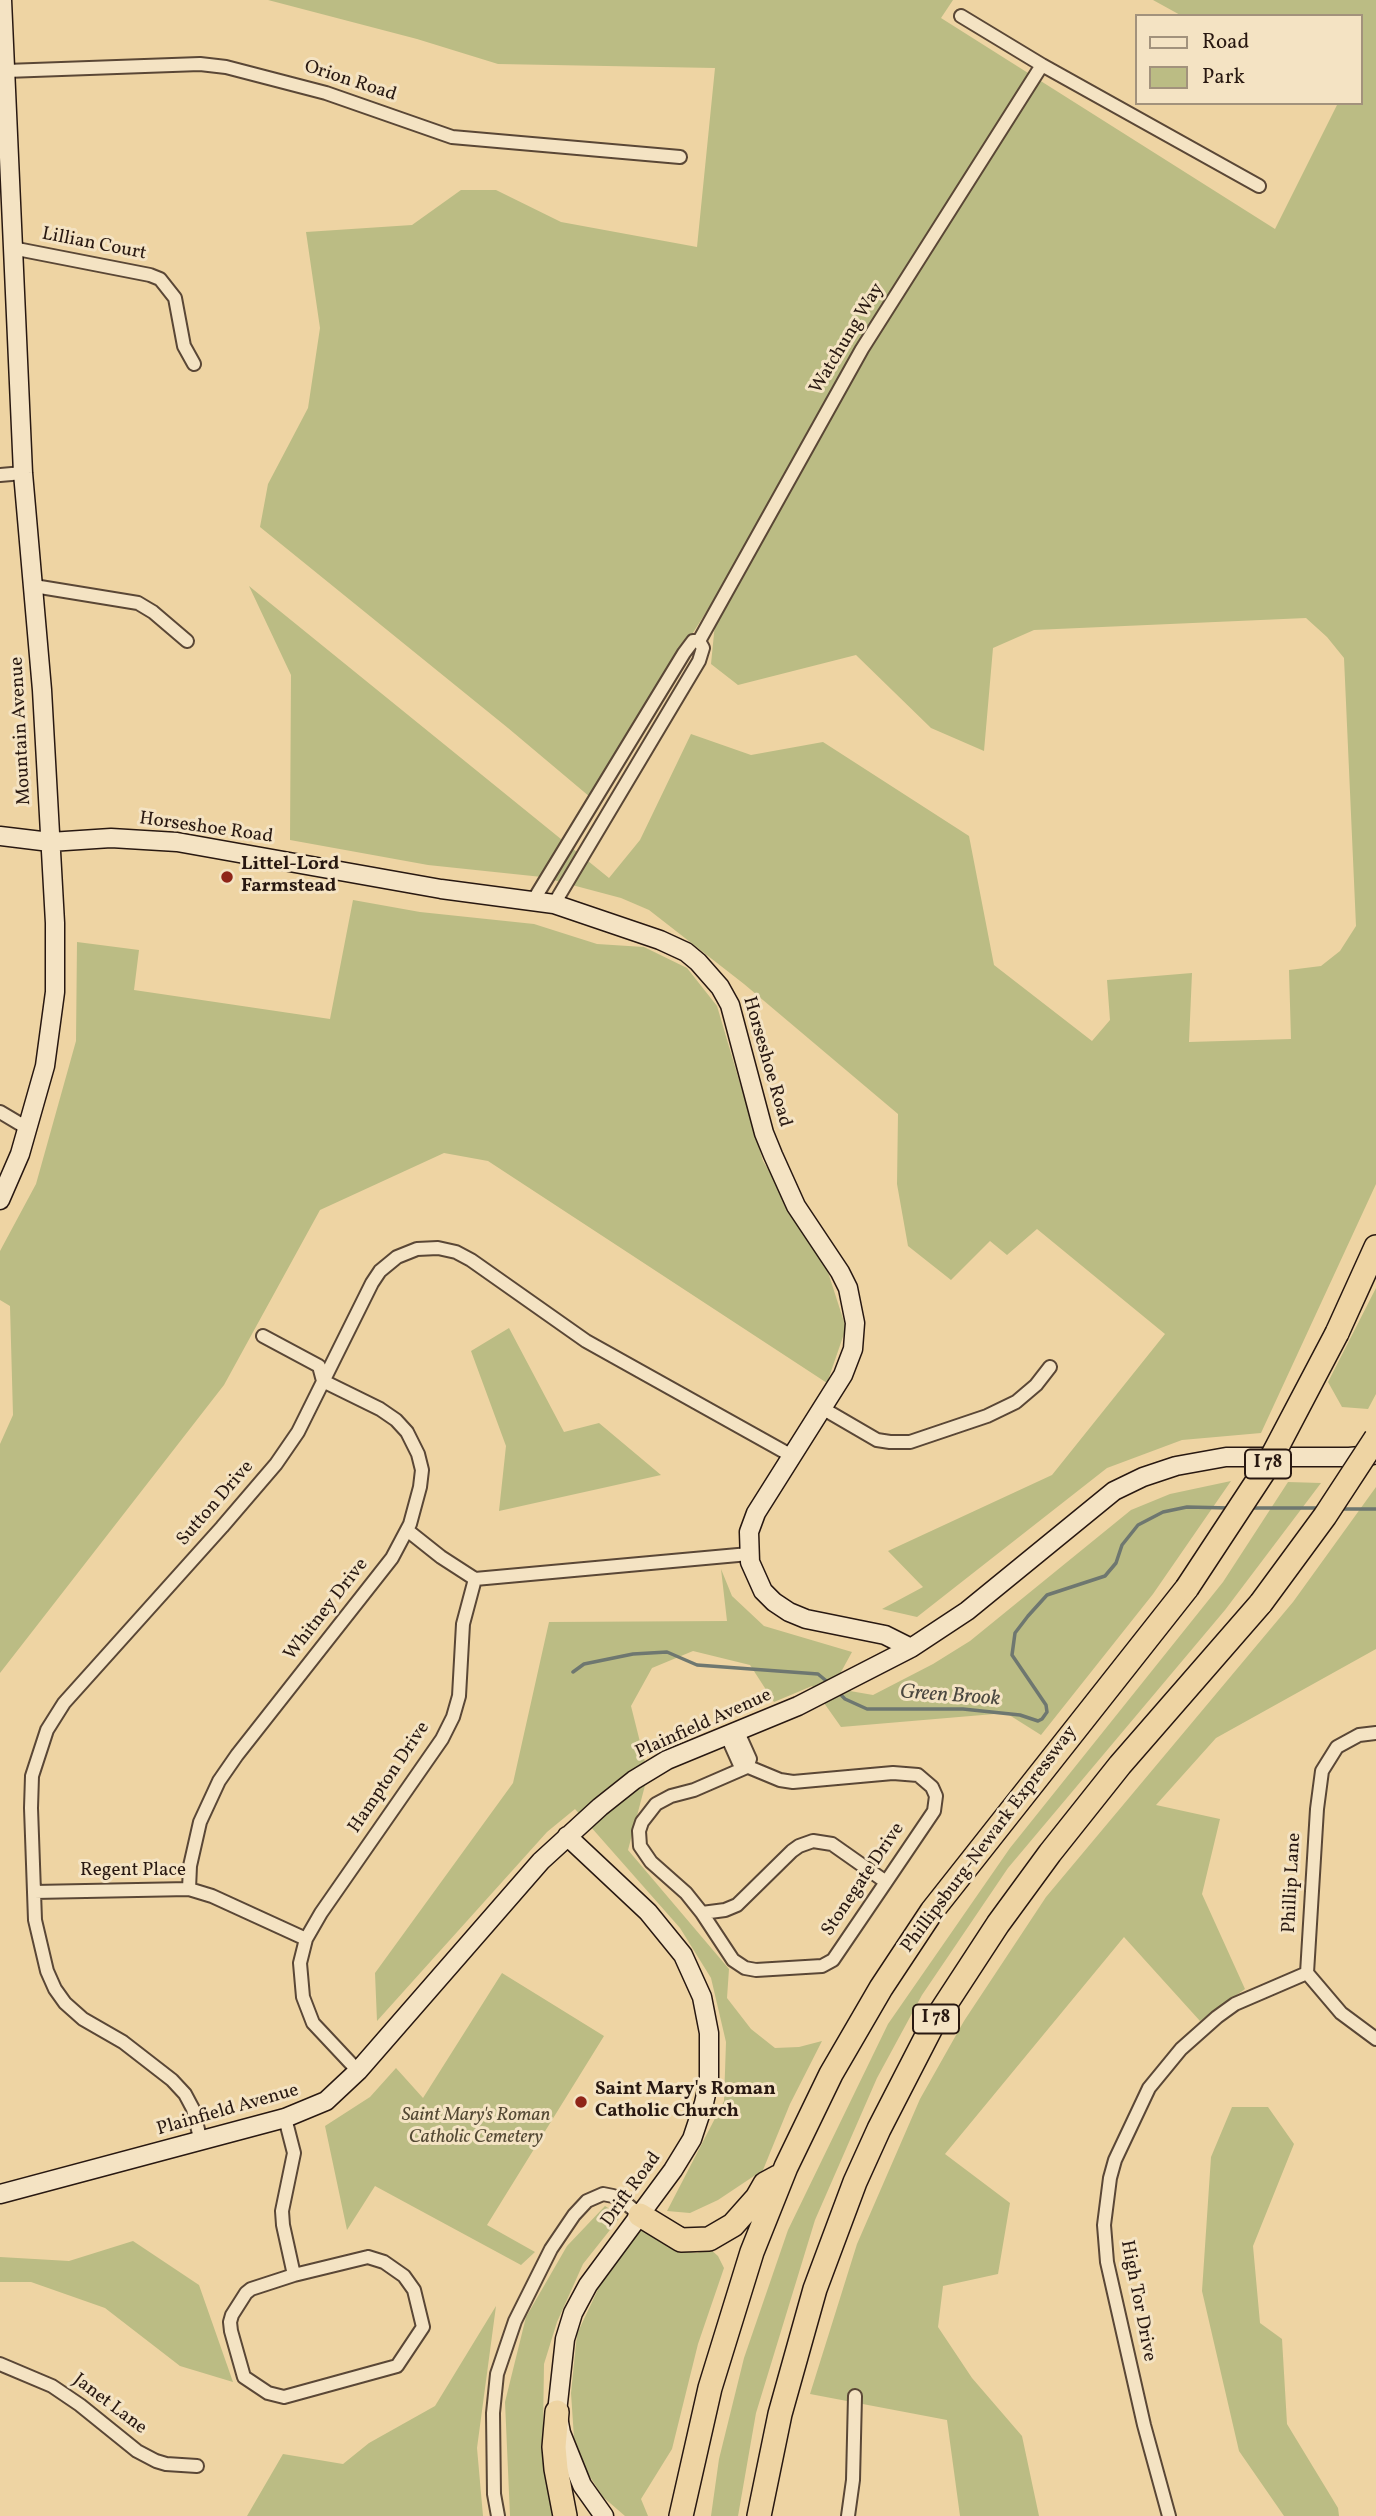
<!DOCTYPE html>
<html>
<head>
<meta charset="utf-8">
<style>
	body { margin:0 }
	#map { position:relative; width:1376px; height:2516px; overflow:hidden; background:#eed4a3; font-family:Vollkorn,serif }
	canvas { display:block }
	.legend { position:absolute; left:1135px; top:14px; width:228px; height:91px; box-sizing:border-box; background:#f4e3c3; border:2px solid #a2927c; margin:0; padding:9px 12px; list-style:none; font-size:21px; color:#281811 }
	.legend li { display:flex; align-items:center; gap:14px; height:35px }
	.legend b { width:35px; border:2px solid #a2927c }
</style>
</head>
<body>
<div id="map">
<canvas width="1376" height="2516"></canvas>
<ul class="legend">
<li><b style="height:9px;background:#f4e3c3"></b>Road</li>
<li><b style="height:19px;background:#bbbc84"></b>Park</li>
</ul>
</div>
<script>
const g = document.querySelector('canvas').getContext('2d');
g.lineJoin = 'round';
function fill(path, color) { g.fillStyle = color; g.fill(path, 'evenodd'); }
const shape = rows => new Path2D(rows.map(r => 'M' + r).join(''));
function strokePath(path, color, width, dash) { g.strokeStyle = color; g.lineWidth = width; g.lineCap = dash ? 'butt' : 'round'; g.setLineDash(dash || []); g.stroke(path); }
function write(font, color, halo, rows, align = 'center') {
  g.font = font + ' Vollkorn,serif'; g.lineWidth = 6; g.setLineDash([]); g.textBaseline = 'middle'; g.strokeStyle = halo; g.fillStyle = color; for (const [text, x, y, turn = 0] of rows) {
    g.save(); g.translate(x, y); g.rotate((+turn || 0) * Math.PI / 180); g.textAlign = isNaN(turn) ? turn : align; if (halo) g.strokeText(text, 0, 0); g.fillText(text, 0, 0); g.restore();
  }
}
const green = shape([
	[268,0,953,0,941,18,1275,229,1338,103,1360,103,1360,16,1182,16,1153,0,1376,0,1376,1184,1261,1433,1182,1440,1107,1468,917,1617,882,1609,923,1587,888,1551,1052,1475,1165,1334,1037,1229,1007,1255,990,1241,951,1280,908,1246,897,1184,898,1114,744,984,649,910,621,898,542,877,428,865,290,840,291,675,249,586,609,878,640,840,691,734,751,755,823,742,969,836,994,965,1092,1041,1110,1020,1107,980,1192,973,1189,1042,1291,1039,1289,970,1321,966,1340,951,1356,926,1344,658,1327,637,1306,618,1034,630,993,648,984,751,931,728,856,655,738,685,711,664,718,593,590,797,508,728,260,527,268,484,308,408,320,328,306,232,412,225,461,190,496,190,561,222,697,247,715,68,498,64,417,39],
	[353,900,420,912,534,924,597,944,644,947,687,968,717,1006,763,1161,827,1269,846,1328,827,1383,488,1161,444,1153,320,1210,224,1385,0,1673,0,1444,13,1415,10,1306,0,1300,0,1251,36,1184,76,1041,77,942,139,950,134,990,330,1019],
	[1376,1288,1376,1394,1368,1409,1342,1407,1328,1382],
	[509,1328,564,1432,599,1423,661,1475,499,1511,506,1446,471,1351],
	[1231,1481,1153,1594,1041,1735,1006,1713,841,1727,812,1686,774,1702,750,1665,693,1651,652,1668,631,1706,648,1774,628,1850,729,1969,727,1998,751,2029,775,2048,799,2047,822,2041,790,2104,763,2170,718,2200,690,2213,667,2211,724,2101,726,2042,711,1978,680,1928,575,1809,547,1832,377,2021,375,1973,513,1783,549,1622,727,1621,721,1569,732,1596,764,1626,852,1652,841,1672,850,1691,873,1695,933,1664,970,1641,1131,1510,1170,1494],
	[1288,1482,1321,1483,1225,1610,1008,1868,922,1995,877,2078,815,2220,756,2413,738,2516,711,2516,719,2459,744,2358,788,2230,888,2024,1010,1848,1223,1582],
	[1376,1487,1376,1649,1216,1738,1156,1805,1220,1819,1202,1894,1245,1989,1200,2021,1124,1937,945,2154,1010,2203,998,2274,943,2286,938,2327,972,2378,1022,2436,1039,2516,960,2516,947,2420,810,2394,857,2244,920,2099,964,2021,1046,1897,1293,1602],
	[502,1973,604,2036,487,2225,535,2252,521,2265,375,2186,347,2230,325,2126,370,2097,396,2068,423,2098],
	[1232,2107,1268,2107,1294,2144,1253,2246,1260,2323,1282,2339,1287,2424,1338,2508,1339,2516,1284,2516,1239,2451,1202,2291,1211,2157],
	[605,2206,621,2216,583,2264,557,2322,544,2364,543,2430,549,2491,555,2516,510,2516,505,2402,526,2317,567,2246],
	[641,2229,679,2250,697,2253,710,2249,718,2256,724,2268,698,2344,672,2449,641,2499,648,2516,625,2516,603,2497,587,2472,574,2438,571,2393,577,2334,600,2285],
	[133,2241,199,2285,233,2382,180,2366,105,2308,31,2282,0,2282,0,2257,69,2261],
	[496,2306,477,2448,483,2516,247,2516,283,2454,343,2464,369,2443,435,2406]
]);
const stream = shape([
	[1251,1508,1320,1508],
	[1342,1509,1376,1509],
	[573,1672,584,1664,633,1654,667,1652,697,1665,818,1674,830,1684],
	[838,1692,845,1699,867,1709,963,1709,1020,1715,1038,1721,1042,1719,1047,1712,1046,1705,1012,1655,1015,1633,1028,1616,1047,1595,1105,1576,1116,1563,1122,1545,1138,1525,1163,1512,1187,1507,1229,1508]
]);
const street = shape([
	[961,16,1042,65,1259,186],
	[6,71,200,64,226,67,326,93,452,137,680,157],
	[12,248,150,275,160,279,175,298,184,346,194,364],
	[0,475,23,473],
	[34,586,138,603,153,612,187,641],
	[699,641,862,349,1042,65],
	[533,901,684,653,693,641,699,641,703,648,699,661,554,904],
	[0,1112,27,1128],
	[822,1408,877,1440,890,1442,910,1442,987,1416,1016,1402,1036,1385,1050,1367],
	[407,1530,441,1557,475,1579],
	[737,1730,750,1759,747,1767],
	[1376,1733,1359,1735,1337,1747,1322,1771,1317,1809,1307,1973,1341,2013,1376,2039],
	[726,1734,739,1763,780,1780,793,1782,893,1773,918,1775,932,1787,936,1796,934,1811,886,1882,833,1960,822,1966,756,1970,745,1968,733,1960,702,1913,686,1893,651,1862,640,1846,639,1831,642,1822,656,1804,671,1796,694,1790,747,1767],
	[189,1889,190,1866,200,1822,219,1781,237,1755,392,1558,410,1524,420,1487,422,1470,418,1454,407,1432,396,1420,380,1409,323,1381,319,1366,263,1336],
	[34,1892,189,1889,212,1896,306,1939],
	[702,1913,725,1910,737,1905,792,1851,799,1846,813,1841,832,1844,886,1882],
	[358,2071,313,2023,303,1997,300,1963,306,1939,321,1913,442,1739,453,1717,459,1696,463,1624,475,1579,749,1554],
	[285,2118,294,2153,282,2211,283,2225,294,2275],
	[201,2142,193,2109,185,2094,172,2080,123,2042,83,2019,65,2003,55,1989,47,1971,35,1920,31,1808,32,1776,47,1730,64,1703,222,1527,276,1464,298,1432,372,1283,380,1271,397,1257,417,1249,438,1248,456,1252,471,1260,586,1341,792,1456],
	[368,2257,384,2262,404,2276,414,2290,423,2327,397,2366,284,2397,268,2393,244,2377,231,2331,230,2322,232,2315,246,2293,251,2289,294,2275,368,2257],
	[0,2364,52,2386,80,2405,137,2451,156,2461,166,2464,197,2466],
	[498,2516,494,2494,493,2413,497,2374,515,2321,551,2249,574,2215,587,2201,603,2194,613,2196,622,2200,640,2215],
	[848,2516,853,2480,855,2396],
	[1169,2516,1144,2425,1107,2262,1104,2225,1110,2178,1115,2160,1149,2088,1181,2049,1217,2017,1235,2004,1307,1973]
]);
const secondary = shape([
	[0,836,50,842,111,838,177,842,441,889,554,904,660,940,686,952,698,962,720,987,730,1005,764,1133,773,1155,796,1206,840,1272,848,1288,855,1323,853,1349,843,1375,756,1513,749,1532,750,1562,763,1591,774,1602,789,1612,806,1619,885,1635,911,1648],
	[0,1200,20,1154,45,1066,55,992,55,923,42,690,23,473,2,0],
	[567,1836,648,1912,683,1955,702,1997,709,2033,709,2081,704,2103,692,2139,673,2170,588,2285,573,2313,565,2339,557,2412,561,2433,582,2485,604,2516],
	[0,2194,285,2118,326,2101,358,2071,541,1861,600,1807,634,1780,667,1760,798,1706,911,1648,967,1611,1114,1491,1143,1477,1176,1466,1226,1457,1349,1457,1373,1455]
]);
const highway = shape([
	[1337,1333,1376,1247],
	[640,2215,681,2240,709,2239,733,2225,757,2198,765,2184,778,2177],
	[557,2412,554,2447,556,2469,565,2516],
	[681,2516,710,2388,752,2252,786,2167,831,2074,881,1988,932,1911,1187,1588],
	[759,2516,780,2414,815,2289,855,2182,879,2129,934,2022,998,1924,1050,1853,1120,1765,1261,1603]
]);
const highwayBridge = shape([
	[1187,1588,1266,1468,1337,1333],
	[1261,1603,1325,1516,1376,1438]
]);
const markers = [
	[227,877,7,"#8f2418"],
	[581,2102,7,"#8f2418"]
];
const shields = [
	[1268,1464,46],
	[936,2019,46]
];
const shieldNames = [
	["I 78",1268,1464],
	["I 78",936,2019]
];
const streetNames = [
	["Orion Road",350,82,18],
	["Lillian Court",94,245,11],
	["Watchung Way",848,339,-59],
	["Mountain Avenue",22,731,-93],
	["Horseshoe Road",206,829,8],
	["Horseshoe Road",766,1062,74],
	["Sutton Drive",216,1504,-49],
	["Whitney Drive",327,1610,-52],
	["Plainfield Avenue",704,1725,-24],
	["Hampton Drive",390,1778,-56],
	["Phillipsburg-Newark Expressway",990,1840,-53],
	["Regent Place",133,1872],
	["Stonegate Drive",864,1880,-56],
	["Phillip Lane",1293,1883,-87],
	["Plainfield Avenue",228,2111,-16],
	["Drift Road",632,2190,-54],
	["High Tor Drive",1137,2301,79],
	["Janet Lane",109,2405,37]
];
const poiNames = [
	["Littel-Lord",241,866],
	["Farmstead",241,888],
	["Saint Mary's Roman",595,2091],
	["Catholic Church",595,2113]
];
const parkNames = [
	["Saint Mary's Roman",476,2117],
	["Catholic Cemetery",476,2139]
];
const waterNames = [
	["Green Brook",950,1697,4]
];
fill(green, '#bbbc84');
strokePath(stream, '#6e7770', 3.5);
strokePath(street, '#5a4736', 16);
strokePath(secondary, '#281811', 21);
strokePath(highway, '#281811', 26);
strokePath(street, '#f4e3c3', 12);
strokePath(secondary, '#f4e3c3', 18);
strokePath(highway, '#eed4a3', 23);
strokePath(highwayBridge, '#281811', 26, []);
strokePath(highwayBridge, '#eed4a3', 23);
for (const [x, y, r, color] of markers) { const dot = new Path2D(); dot.arc(x, y, r, 0, 2 * Math.PI); g.fillStyle = color; g.fill(dot); strokePath(dot, '#f4e3c3', 2.5); }
for (const [x, y, w] of shields) { const box = new Path2D(); box.roundRect(x - w / 2, y - 14.5, w, 29, 5); g.fillStyle = '#f4e3c3'; g.fill(box); strokePath(box, '#281811', 2); }
write('bold 18px', '#281811', null, shieldNames);
write('19px', '#281811', '#f4e3c3', streetNames);
write('bold 19px', '#281811', '#f4e3c3', poiNames, 'left');
write('italic 19px', '#544934', '#f4e3c3', parkNames);
write('italic 21px', '#4b4840', '#f4e3c3', waterNames);
</script>
</body>
</html>
